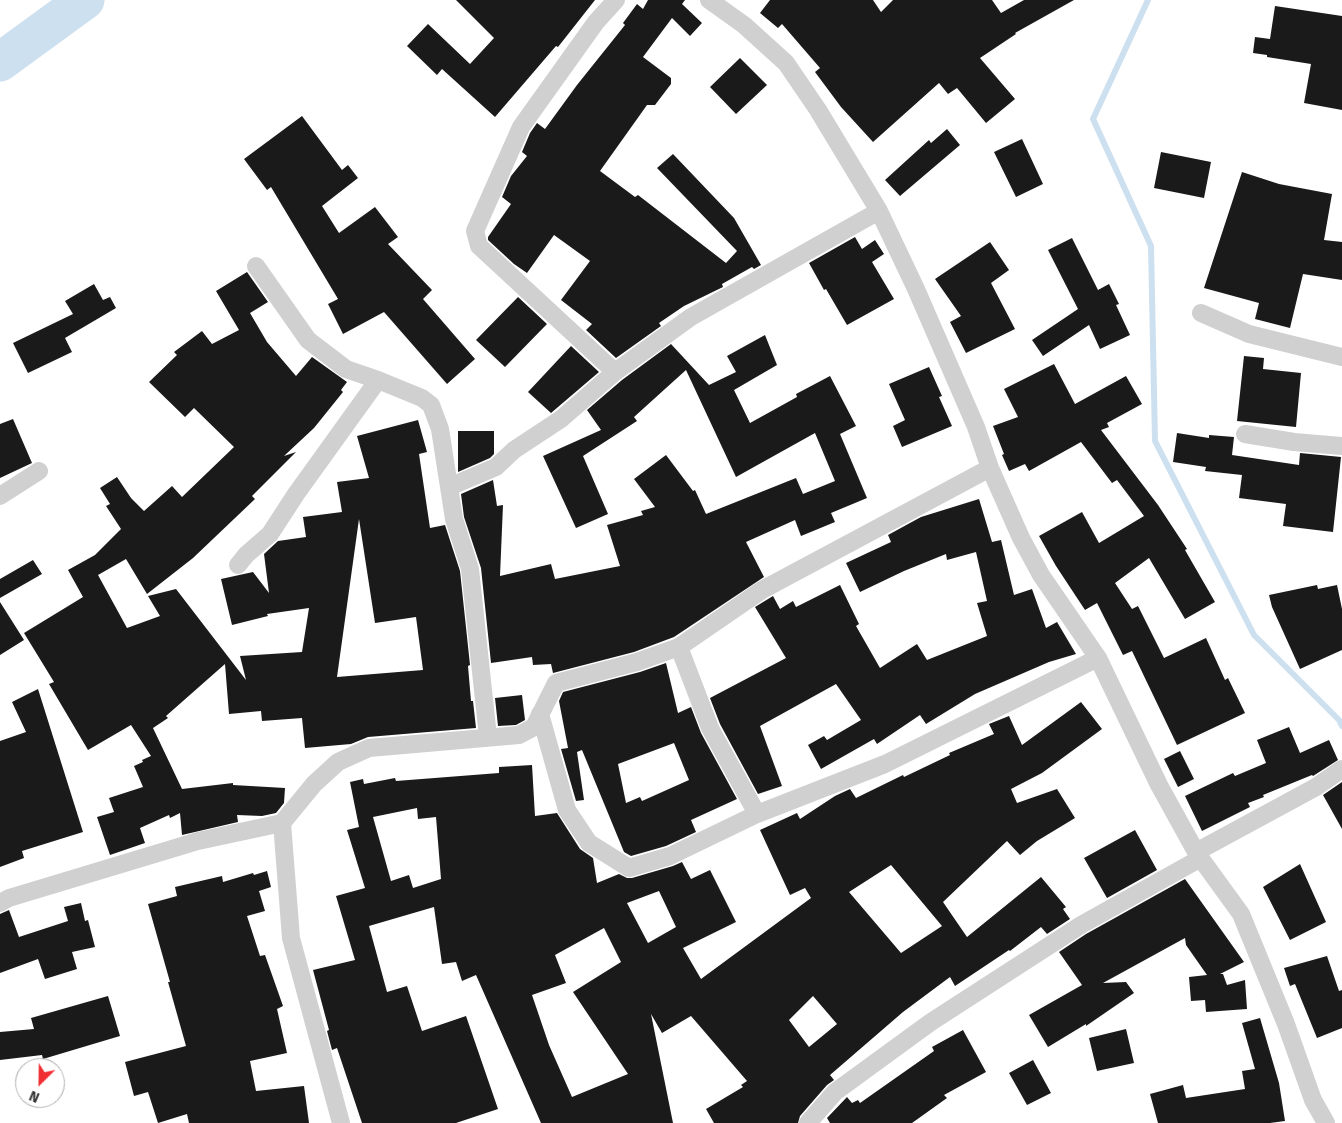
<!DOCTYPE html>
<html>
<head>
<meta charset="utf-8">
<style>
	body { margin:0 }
	#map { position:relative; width:1342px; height:1123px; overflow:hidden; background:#fff; font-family:"Fira Sans",sans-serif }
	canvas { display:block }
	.north { position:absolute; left:15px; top:1058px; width:50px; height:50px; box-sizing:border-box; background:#fff; border:1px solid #adadad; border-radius:50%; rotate:203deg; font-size:14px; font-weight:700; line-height:20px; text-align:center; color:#333 }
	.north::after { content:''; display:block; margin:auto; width:18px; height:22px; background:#f12e31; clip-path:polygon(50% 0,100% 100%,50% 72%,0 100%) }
</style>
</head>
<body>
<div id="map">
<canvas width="1342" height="1123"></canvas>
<div class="north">N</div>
</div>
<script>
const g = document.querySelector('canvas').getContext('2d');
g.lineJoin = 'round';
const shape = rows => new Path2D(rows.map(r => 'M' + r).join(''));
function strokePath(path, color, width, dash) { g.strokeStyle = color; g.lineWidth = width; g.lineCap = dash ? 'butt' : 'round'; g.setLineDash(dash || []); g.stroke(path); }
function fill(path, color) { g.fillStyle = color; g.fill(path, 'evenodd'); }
const stream = shape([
	[1148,0,1093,119,1151,246,1155,441,1254,635,1339,720,1342,726]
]);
const river = shape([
	[0,62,85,0]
]);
const building = shape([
	[456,0,595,0,558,47,556,46,495,117,442,69,437,75,407,46,428,24,470,64,494,38],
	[648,0,685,0,682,4,702,23,690,36,672,18,643,57,671,78,671,84,655,105,647,105,600,171,635,197,638,195,726,263,737,251,657,168,673,154,734,218,761,265,754,269,752,267,722,284,723,287,684,306,659,323,661,326,616,358,586,330,592,324,561,300,590,261,554,235,527,273,514,264,488,240,488,237,511,204,502,197,511,176,527,156,522,152,530,133,537,123,545,129,577,85,625,25,623,23,637,4,643,9],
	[770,0,873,0,881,12,893,0,992,0,1001,13,1024,0,1074,0,1015,33,1016,34,980,58,1015,99,986,123,957,88,948,94,939,83,873,142,841,107,815,72,820,68,782,24,778,28,760,13],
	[1275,6,1342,16,1342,110,1304,103,1311,64,1267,57,1267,55,1253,53,1255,37,1270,39],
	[740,58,767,85,736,114,710,87],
	[302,116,342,170,348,165,358,178,322,206,339,233,375,207,398,237,388,244,432,290,423,299,475,359,447,384,384,312,343,334,328,304,338,299,271,187,267,190,244,159],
	[947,129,960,145,900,196,885,180,929,140,931,143],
	[1022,139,1043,184,1016,197,994,152],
	[1161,152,1211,162,1204,198,1154,188],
	[1242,172,1279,184,1332,194,1324,240,1342,242,1342,280,1303,274,1290,328,1255,319,1259,303,1204,288],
	[855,237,862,249,875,240,884,254,872,262,894,299,847,325,826,289,824,290,809,263],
	[1072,238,1098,290,1109,284,1119,304,1116,305,1130,335,1100,349,1089,325,1043,356,1032,340,1078,309,1048,250],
	[990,242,1009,270,991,283,1015,329,966,353,950,322,961,316,935,279],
	[247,272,268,302,250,313,267,342,296,376,312,357,347,382,341,390,343,392,314,428,284,456,296,452,252,496,255,499,193,558,147,594,126,559,98,575,127,628,160,616,148,596,176,589,246,680,240,656,302,652,309,608,267,614,268,616,232,625,221,579,253,572,269,593,264,554,278,541,306,537,303,517,342,512,337,482,369,478,357,436,418,420,427,452,419,454,430,528,445,525,460,571,470,665,468,666,471,701,473,701,476,728,368,737,351,744,305,748,302,718,262,721,261,711,229,714,225,664,166,716,168,718,153,728,182,789,233,783,233,785,285,788,284,803,276,813,262,816,237,815,238,822,182,835,180,813,170,818,169,815,140,828,145,843,110,855,97,817,114,812,109,798,143,787,134,766,143,762,142,760,151,756,131,725,88,750,49,684,54,682,24,633,83,597,68,570,95,555,121,529,106,506,110,504,100,488,117,477,131,498,144,511,172,486,182,497,234,447,194,408,185,417,149,382,177,355,174,352,202,331,212,344,239,330,216,291],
	[359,519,375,623,416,617,423,670,337,677],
	[94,284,103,300,110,297,116,308,65,338,72,352,28,373,13,343,73,314,65,301],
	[518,297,547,324,505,367,476,340],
	[765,335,777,365,734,390,750,423,797,397,796,394,830,376,856,426,840,434,867,498,831,513,835,522,801,536,795,520,746,542,764,577,674,637,634,652,553,673,551,664,533,665,532,657,491,663,481,568,464,517,461,494,493,480,497,506,503,505,500,576,551,564,555,579,620,566,607,525,643,515,641,511,655,507,634,479,666,455,693,491,695,490,706,514,796,478,803,494,835,481,815,433,736,477,686,370,634,417,637,421,583,456,608,514,576,528,543,456,601,430,587,410,622,380,671,344,709,385,736,372,727,356],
	[571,346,599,372,551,413,528,392],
	[1244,356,1264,358,1263,369,1301,373,1296,427,1237,421],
	[1054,364,1075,404,1126,376,1142,404,1107,423,1109,427,1101,430,1158,505,1187,549,1185,550,1215,602,1185,619,1149,558,1115,583,1132,609,1138,606,1164,658,1206,638,1225,680,1228,678,1245,713,1177,745,1132,651,1123,655,1097,603,1085,610,1056,566,1039,536,1082,512,1099,543,1144,516,1117,480,1112,483,1081,442,1029,471,1025,464,1009,471,1002,455,1004,454,993,426,1018,417,1004,389],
	[929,367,942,396,939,397,952,426,902,447,893,426,905,420,889,384],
	[13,419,32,463,0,478,0,424],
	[458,431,494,431,494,454,490,458,458,472],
	[1177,433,1209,438,1209,435,1234,437,1232,455,1299,465,1300,453,1341,457,1333,532,1283,526,1286,504,1239,498,1242,475,1205,471,1206,467,1173,462],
	[979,499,992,542,1001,540,1014,595,1032,589,1046,628,1057,622,1076,654,1049,662,975,694,926,724,920,715,877,744,874,739,821,769,808,745,824,736,827,740,861,720,836,684,760,726,782,786,758,794,720,724,710,698,786,658,755,607,773,596,780,609,793,601,796,607,840,585,859,624,856,626,880,668,917,644,927,660,987,636,977,603,987,601,976,552,947,560,946,554,904,571,860,592,846,563,891,542,888,535,921,517],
	[33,560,42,574,0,598,0,579],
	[1317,585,1318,589,1337,585,1342,609,1342,650,1300,669,1272,607,1269,595],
	[0,602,24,640,0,655],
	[666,663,678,713,691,707,701,733,737,799,691,820,696,832,666,846,631,856,624,852,582,750,577,752,584,800,576,801,561,749,568,748,559,701,563,692,640,672],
	[674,743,689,780,642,801,640,797,626,803,618,764],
	[38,689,83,832,22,851,24,858,0,867,0,741,26,732,12,702],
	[522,695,525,720,516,725,498,726,495,698],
	[1081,702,1102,729,1042,773,1011,789,1017,803,1057,789,1075,818,1037,841,1020,855,1007,841,943,902,967,937,1041,877,1066,907,1063,909,1070,919,1047,934,1041,927,1010,951,1009,950,955,986,950,977,903,1012,830,1075,834,1080,827,1085,800,1116,798,1123,714,1123,706,1109,743,1087,741,1085,747,1081,691,1016,662,1033,651,1014,673,1123,541,1123,476,975,462,981,456,962,442,964,434,907,369,926,387,992,407,986,422,1031,466,1016,498,1109,456,1123,362,1123,337,1048,332,1050,327,1031,329,1030,313,970,355,960,336,896,365,888,347,830,359,827,350,782,363,779,364,784,395,778,396,781,499,773,499,767,532,765,535,816,557,813,580,849,593,858,597,883,619,874,627,878,632,878,673,866,682,862,691,879,710,870,736,922,683,948,701,979,811,898,805,888,790,895,760,830,797,813,800,819,835,796,850,789,856,798,903,775,904,777,950,755,949,753,994,734,989,724,1009,716,1022,745],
	[417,808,418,819,436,817,441,879,413,888,409,875,391,881,373,817],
	[891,865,942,926,901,953,849,892],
	[659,891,676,927,648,943,627,903],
	[604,928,621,962,573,992,628,1074,572,1097,549,1045,532,995,566,983,555,955],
	[813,996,837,1024,809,1047,789,1020],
	[1289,727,1300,753,1329,740,1338,760,1313,776,1312,775,1263,795,1264,797,1248,803,1250,807,1202,831,1185,796,1233,773,1235,776,1266,763,1257,740],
	[1180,751,1194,779,1178,787,1164,759],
	[1342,782,1342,829,1323,795],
	[1135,830,1157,870,1107,898,1084,858],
	[1300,864,1326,922,1290,940,1263,887],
	[267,871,271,887,259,891,265,911,247,916,260,956,265,955,283,1006,277,1009,287,1053,250,1061,256,1091,304,1086,309,1123,189,1123,187,1114,158,1123,148,1092,134,1096,125,1062,186,1046,168,982,170,982,148,904,177,896,175,887,222,876,223,882,253,873,254,875],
	[1185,879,1244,962,1220,974,1223,974,1227,985,1245,980,1247,1009,1206,1012,1205,1000,1191,1001,1189,977,1207,975,1186,945,1185,938,1103,983,1126,982,1134,993,1086,1026,1086,1024,1048,1047,1029,1015,1082,985,1059,952,1086,934],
	[81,903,85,921,88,920,95,947,72,952,77,969,45,979,38,959,0,973,0,914,9,910,19,937,68,921,64,907],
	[1327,956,1339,991,1342,990,1342,1028,1317,1038,1295,984,1290,986,1284,968],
	[108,996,120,1036,43,1059,42,1055,0,1060,0,1032,34,1029,31,1018],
	[1260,1018,1279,1083,1285,1121,1270,1123,1158,1123,1150,1094,1183,1085,1186,1098,1245,1089,1242,1071,1255,1069,1242,1023],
	[1126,1029,1134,1063,1097,1071,1089,1038],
	[963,1030,986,1072,944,1095,947,1098,912,1123,830,1123,827,1118,847,1097,852,1103,858,1100,860,1103,934,1051,932,1047],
	[1033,1060,1051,1093,1027,1105,1009,1073]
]);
const street = shape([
	[709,0,744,25,786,63,818,110,879,211,916,289,976,427,990,468,1021,538,1041,575,1098,658,1159,785,1196,852,1241,914,1286,1024,1313,1100,1326,1123],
	[256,266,308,340,346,369,378,380,422,398,431,405,440,429,454,519,470,569,488,737],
	[1201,313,1249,334,1342,357],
	[615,372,479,246,475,231,521,127,596,22,616,0],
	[1245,434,1294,442,1342,446],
	[449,487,496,467,514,450,561,419,615,372,691,317,879,211],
	[0,496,39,471],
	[238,565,246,555,270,534,296,494,378,380],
	[679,647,710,728,757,814],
	[540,714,567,810,589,843,629,868,670,856,757,814,885,764,1098,658],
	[282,823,291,938,341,1123],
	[1196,852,1316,787,1342,769],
	[0,903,9,898,198,841,282,823,314,784,338,762,369,748,519,735,534,727,556,683,637,662,679,647,762,590,990,468],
	[808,1123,835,1092,931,1022,1081,925,1201,858]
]);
strokePath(stream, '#cde0f0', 6);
strokePath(river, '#cde0f0', 39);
fill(building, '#1a1a1a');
strokePath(street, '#d0d0d0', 18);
</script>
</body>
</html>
